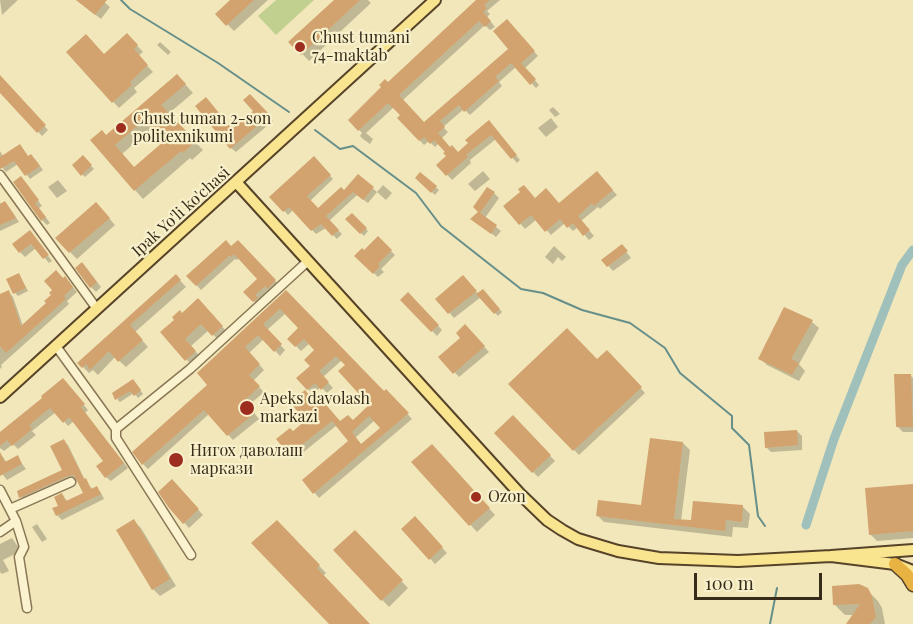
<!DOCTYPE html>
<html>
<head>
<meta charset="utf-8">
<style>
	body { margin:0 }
	#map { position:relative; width:913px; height:624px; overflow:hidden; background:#f1e7bb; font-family:"Playfair Display",serif }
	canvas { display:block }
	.scale { position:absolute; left:694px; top:573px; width:128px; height:27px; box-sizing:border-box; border:3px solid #372c1a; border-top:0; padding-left:8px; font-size:18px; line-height:21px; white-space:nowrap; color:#372c1a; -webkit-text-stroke:4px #f8f0cb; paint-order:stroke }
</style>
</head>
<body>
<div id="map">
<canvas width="913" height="624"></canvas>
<div class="scale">100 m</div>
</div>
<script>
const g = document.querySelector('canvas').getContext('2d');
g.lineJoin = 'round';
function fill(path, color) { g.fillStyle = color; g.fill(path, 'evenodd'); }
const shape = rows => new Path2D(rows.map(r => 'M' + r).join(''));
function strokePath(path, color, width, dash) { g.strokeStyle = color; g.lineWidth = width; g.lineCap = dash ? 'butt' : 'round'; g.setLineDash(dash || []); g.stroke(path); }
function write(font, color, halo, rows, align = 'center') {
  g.font = font + ' "Playfair Display",serif'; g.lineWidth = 4.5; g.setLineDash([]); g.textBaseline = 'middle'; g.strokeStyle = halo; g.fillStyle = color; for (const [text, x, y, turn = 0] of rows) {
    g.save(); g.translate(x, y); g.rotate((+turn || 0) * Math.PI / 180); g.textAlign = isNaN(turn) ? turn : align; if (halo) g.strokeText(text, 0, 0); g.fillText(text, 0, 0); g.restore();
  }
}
const green = shape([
	[276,0,314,0,276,35,258,16]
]);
const shadow = shape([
	[0,0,18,0,2,15],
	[76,0,102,0,110,7,101,19],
	[232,0,268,0,234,31,217,14],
	[336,0,368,0,371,3,309,61,291,42],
	[480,0,500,0,487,11,490,14,487,17,495,27,490,30,485,25,403,100,424,124,511,49,511,25,538,56,525,68,539,85,536,88,516,67,499,82,502,86,470,115,464,109,443,127,448,132,442,138,451,149,459,154,493,127,520,160,517,163,496,139,470,160,471,163,452,180,438,165,448,156,439,143,435,147,429,141,424,145,399,118,402,115,394,107,366,133,373,139,370,144,363,139,360,136,362,133,350,120],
	[127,35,143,52,138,56,153,72,134,88,137,92,119,108,68,53,104,56],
	[160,42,171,52,168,55,157,45],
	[0,77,48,130,42,136,0,90],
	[185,84,193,93,168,114,203,150,192,160,190,158,143,199,92,141,106,137],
	[152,128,165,142,135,169,122,154],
	[250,96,273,121,236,152,231,148,232,130,255,111],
	[553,107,560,114,555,117,549,110],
	[551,118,558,127,546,137,538,128],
	[0,151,3,156,35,159,43,170,30,179,18,164,6,172,0,165],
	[83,157,94,169,85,177,74,166],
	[314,158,333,179,310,201,318,210,344,192,358,176,377,192,383,185,392,193,386,200,377,192,368,203,357,195,329,221,342,234,337,239,326,228,316,234,293,210,288,215,272,197],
	[483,171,490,179,475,191,468,184],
	[421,174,439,190,435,195,417,178],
	[601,178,617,195,600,209,598,207,581,221,594,236,589,240,578,227,573,231,565,223,551,235,537,219,525,229,505,206,535,199,559,205],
	[58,180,67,191,57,198,48,187],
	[15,182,26,183,42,206,39,208,50,223,47,225,42,220],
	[494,193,499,198,485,218,501,231,496,237,472,219],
	[0,202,1,205,5,203,9,207,19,222,0,231],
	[103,211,115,225,77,259,70,252],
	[352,215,368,231,364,236,348,219],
	[32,235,52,261,49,263,36,248,25,257,20,252],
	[378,238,395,255,381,269,384,272,378,277,356,256,364,252],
	[238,242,280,286,272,292,270,290,259,301,259,306,245,292,259,280,239,258,237,260,235,259,201,290,188,276],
	[554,246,566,257,562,261,558,257,553,264,545,257],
	[624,249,631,258,613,271,603,260],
	[87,269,101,287,96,292,91,287],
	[19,275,28,291,18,296,15,293],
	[176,276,186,287,135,332,148,347,126,367,115,357,98,375,93,370,89,373,79,363],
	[463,277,478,294,483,291,502,312,498,316,481,297,454,318,437,299],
	[63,280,69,282,77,292,67,301,69,304,1,365,2,367,0,369,0,295,9,292,13,297,23,326,48,303],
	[286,292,384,393,386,391,412,419,319,498,304,480,351,441,337,425,295,459,278,440,293,433,308,421,317,407,341,423,353,422,371,405,342,360,323,377,333,388,327,393,321,387,313,394,298,379,312,366,316,350,310,343,301,351,289,339,300,329,286,313,267,330,285,350,280,356,264,339,249,353,264,370,253,381,264,392,248,406,259,419,233,440,209,414,148,469,143,464],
	[375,420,382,428,362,445,355,438],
	[408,294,442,330,437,336,402,300],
	[204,307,229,334,220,342,209,330,191,346,202,359,193,366,187,360,182,315],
	[785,309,812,322,819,328,799,364,805,371,799,381,767,365,760,358],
	[465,326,489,352,459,377,441,357,462,338],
	[607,352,645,393,579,455,510,384,597,361],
	[911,376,913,378,913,432,903,432,898,427],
	[136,384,143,394,138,398,134,393,120,402,117,399],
	[68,385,88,410,85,413,128,468,111,481,106,477,105,461,74,421,68,426,56,412,32,431,36,435,18,449,13,444,4,451,0,448,0,434],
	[513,417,555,461,538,477,496,433],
	[797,431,802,436,802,450,771,452,766,447],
	[63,441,68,445,85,480,93,490,97,488,101,493,104,499,62,520,57,515,62,495,68,502,85,494,78,480,25,502,21,497,64,470],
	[683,443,690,450,681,521,692,522,743,507,750,514,748,528,733,527,732,537,604,522,597,515,643,507],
	[0,453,7,463,17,457,26,469,7,480,0,471],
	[439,453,495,515,477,532,413,463],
	[172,481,203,515,189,528,170,507],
	[913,486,913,538,877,541,870,534],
	[414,518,447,553,435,564,403,529],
	[134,521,141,528,176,586,160,596,153,589],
	[277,522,326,573,323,576,369,624,331,624],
	[37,524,47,539,42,542,32,527],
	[355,532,408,588,389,607,335,550],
	[12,538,21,551,3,560,9,571,2,574,0,572,0,544],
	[867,590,878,601,882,608,885,624,847,624,854,615,845,615,835,605]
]);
const stream = shape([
	[121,0,130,9,218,63,289,112],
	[315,130,340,149,353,146,416,193,441,226,521,289,543,293,582,310,630,323,665,348,680,373,732,416,732,428,749,445,758,516,765,526],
	[770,624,777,588]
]);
const canal = shape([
	[806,525,834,439,902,265,913,250]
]);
const building = shape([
	[76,0,107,0,95,15],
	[230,0,254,0,226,26,215,14],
	[334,0,360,0,301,55,288,42],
	[476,0,490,0,484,5,487,8,483,12,491,21,485,27,479,21,399,95,424,122,508,49,493,31,507,19,535,51,521,63,536,79,530,85,511,63,495,77,499,81,464,112,459,105,440,121,445,127,438,133,450,147,452,145,458,152,468,143,465,140,489,120,517,155,511,159,491,135,466,155,468,157,446,176,436,165,446,156,443,153,445,152,434,140,430,144,424,137,419,141,397,118,400,115,388,103,358,131,348,120,381,87,379,85,385,79,388,82],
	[127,33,138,45,134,49,148,65,130,82,132,85,112,103,66,52,86,34,104,54],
	[177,74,186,84,161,105,196,141,183,153,181,151,134,191,90,140,102,130,106,135],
	[144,120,163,142,134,167,115,145],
	[0,75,46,125,37,133,0,93],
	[250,94,270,115,230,149,195,106,206,97,232,129,253,111,243,100],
	[20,144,28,156,31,154,40,166,25,176,14,161,0,169,0,157],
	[83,155,92,165,81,176,72,165],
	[314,156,331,175,307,196,318,208,341,187,344,190,358,174,374,187,363,200,353,192,326,216,339,230,332,236,321,224,311,231,289,207,283,212,269,197],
	[597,171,613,190,594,206,592,203,578,216,590,230,583,236,573,223,567,228,560,219,545,232,531,215,519,225,503,206,520,192,518,189,524,185,535,198,546,188,559,203],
	[420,172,437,186,431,193,415,178],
	[21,176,39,200,35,203,46,217,41,221,13,182],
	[487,187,495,192,480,213,497,225,491,234,470,219,478,212,473,207],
	[5,201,16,218,0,225,0,204],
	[96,202,110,218,69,253,55,238],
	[352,213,367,228,360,234,345,219],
	[30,230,49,255,43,259,31,244,19,253,12,244],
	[378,236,392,250,378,264,380,266,373,274,354,256,362,248,364,250],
	[226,240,231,246,238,240,276,280,267,289,265,286,255,295,258,298,253,302,243,292,257,279,234,254,231,257,230,255,196,286,186,276],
	[622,244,628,251,607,267,601,260],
	[82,262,97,282,90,288,75,268],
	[56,270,63,278,65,276,73,287,64,296,66,299,6,353,0,346,0,294,9,290,21,326,46,303,44,301,51,295,49,293,52,290,44,281],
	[19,273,26,288,13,294,6,279],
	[176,274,181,280,130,325,143,340,118,362,109,351,90,370,86,364,82,368,77,363],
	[463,275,477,291,448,314,435,299],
	[483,289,500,309,494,314,476,294],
	[286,290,384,391,386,389,409,413,313,494,302,480,348,441,332,421,289,455,276,439,290,428,293,431,305,421,290,402,305,390,317,405,322,400,340,421,348,415,353,420,369,405,338,371,345,365,336,356,319,371,329,382,321,390,315,383,307,390,296,378,310,366,304,360,314,350,304,339,295,347,287,339,298,328,280,309,263,324,282,344,274,352,258,335,245,347,260,364,249,375,260,386,244,401,255,413,227,436,204,410,142,465,132,452,207,385,197,373],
	[369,416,380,428,361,444,352,432],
	[408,292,439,325,431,332,400,300],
	[198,298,223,326,212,336,201,324,185,339,196,351,185,361,160,332,174,320,172,317,180,310,182,313],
	[784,307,813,320,791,359,799,363,792,375,758,359],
	[465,324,485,346,453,374,438,357,460,338,456,333],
	[567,328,597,359,607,350,642,387,573,451,508,384],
	[894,374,911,374,913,427,896,427],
	[63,378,85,404,81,407,124,463,105,478,96,466,103,461,69,417,63,423,50,408,29,425,32,429,12,446,7,440,0,446,0,432,42,398,41,396],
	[133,379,141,390,134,396,130,391,115,400,112,393],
	[513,415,551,455,532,473,494,433],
	[797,430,798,445,765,448,764,432],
	[650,438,683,442,674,519,691,520,693,501,743,505,742,522,726,520,725,531,596,516,598,500,641,505],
	[64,439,84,479,86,478,91,489,97,486,101,494,56,516,52,508,58,506,54,497,62,493,66,501,83,493,74,475,68,476,19,498,17,491,62,470,50,446],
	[432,444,490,508,469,526,411,462],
	[0,452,5,462,18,455,22,464,0,476],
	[172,479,199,509,183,524,169,508,158,492],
	[913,484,913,531,869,535,865,488],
	[415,516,443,547,429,560,401,529],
	[134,519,170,579,152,590,116,530],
	[277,520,320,565,317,568,370,624,329,624,251,543],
	[355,530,403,580,381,601,333,550],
	[859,584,868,588,872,596,876,617,870,624,846,624,860,604,833,605,832,586]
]);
const minor = shape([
	[0,175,97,309],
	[56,346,116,429,190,369,308,261],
	[116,429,116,438,191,555],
	[0,490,16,521,24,547,19,557,27,608],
	[10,509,71,482],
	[0,532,16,521]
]);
const major = shape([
	[236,182,519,493,547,520,562,530,578,539,618,551,659,558,738,561,831,556],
	[0,397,435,0],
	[913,550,831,556,895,564,913,571]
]);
const highway = shape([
	[895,564,907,575,913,585]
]);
const markers = [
	[300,47,6,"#9d2d1f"],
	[121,128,6,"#9d2d1f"],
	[247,408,8,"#9d2d1f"],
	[176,460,8,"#9d2d1f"],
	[476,497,6,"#9d2d1f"]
];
const poiNames = [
	["Chust tumani",312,38],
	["74-maktab",312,56],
	["Chust tuman 2-son",133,119],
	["politexnikumi",133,137],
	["Apeks davolash",260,399],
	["markazi",260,417],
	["Нигох даволаш",190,451],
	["маркази",190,469],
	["Ozon",488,497]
];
const streetNames = [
	["Ipak Yo'li ko'chasi",181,212,-42]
];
fill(green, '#c1cf8f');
fill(shadow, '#0003');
strokePath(stream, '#678f8a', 2);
strokePath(canal, '#a0c1bb', 9);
fill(building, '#d2a36e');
strokePath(minor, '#897654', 11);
strokePath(major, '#564329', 14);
strokePath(highway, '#564329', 15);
strokePath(minor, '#fbf3cf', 8);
strokePath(major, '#f9e48f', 10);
strokePath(highway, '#e9b343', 12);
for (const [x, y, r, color] of markers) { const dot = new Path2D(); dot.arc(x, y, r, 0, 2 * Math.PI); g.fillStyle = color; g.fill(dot); strokePath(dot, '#f8f0cb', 2); }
write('16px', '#372c1a', '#f8f0cb', poiNames, 'left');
write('16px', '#372c1a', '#f8f0cb', streetNames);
</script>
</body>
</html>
